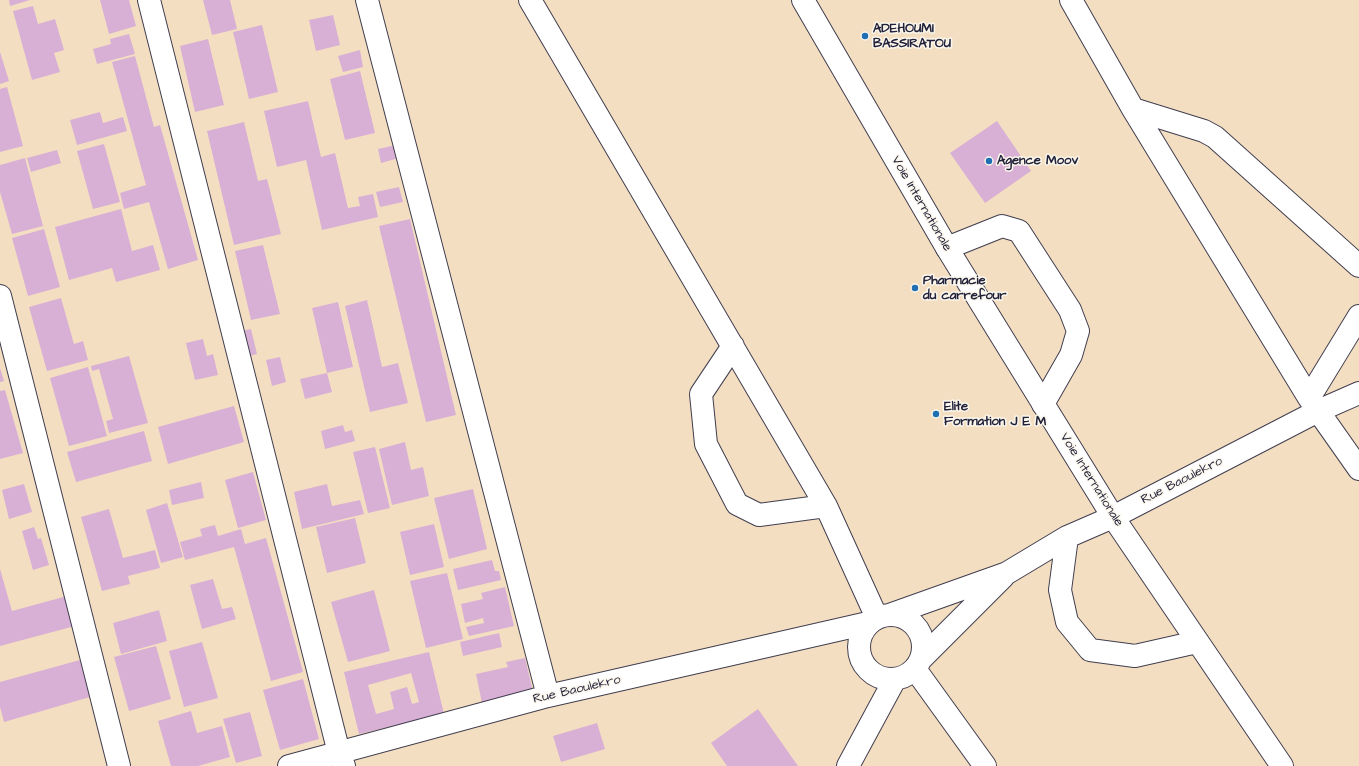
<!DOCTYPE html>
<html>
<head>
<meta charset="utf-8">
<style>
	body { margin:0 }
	canvas { display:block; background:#f3dec1 }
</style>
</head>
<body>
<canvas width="1359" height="766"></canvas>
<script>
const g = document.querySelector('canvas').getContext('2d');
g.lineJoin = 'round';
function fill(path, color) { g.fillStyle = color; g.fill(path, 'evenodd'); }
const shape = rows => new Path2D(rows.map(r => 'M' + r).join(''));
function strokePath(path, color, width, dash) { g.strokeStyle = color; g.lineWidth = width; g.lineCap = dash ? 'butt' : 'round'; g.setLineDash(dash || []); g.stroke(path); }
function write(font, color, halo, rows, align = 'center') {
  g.font = font + ' "Architects Daughter",sans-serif'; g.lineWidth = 3; g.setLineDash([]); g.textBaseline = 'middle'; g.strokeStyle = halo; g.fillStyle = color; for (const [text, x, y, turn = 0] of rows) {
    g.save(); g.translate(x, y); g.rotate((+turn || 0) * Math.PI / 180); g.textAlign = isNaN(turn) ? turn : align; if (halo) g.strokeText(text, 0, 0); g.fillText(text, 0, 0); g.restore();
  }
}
const building = shape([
	[9,0,30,0,10,6],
	[100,0,129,0,136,26,109,34],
	[203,0,230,0,237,29,212,35],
	[33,6,38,24,55,19,64,50,54,53,60,72,32,80,13,11],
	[333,15,340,45,316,51,309,20],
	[262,25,278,92,249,99,233,32],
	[129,34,135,54,97,64,93,49,111,44,110,39],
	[208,39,224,105,195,112,180,46],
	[360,50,363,67,343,72,338,56],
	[0,52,9,81,0,84],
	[135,56,154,127,160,125,198,260,168,269,149,202,124,209,120,193,146,185,112,62],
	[360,71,375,133,345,140,330,79],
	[7,87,23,146,0,152,0,89],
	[308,101,321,157,335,153,348,208,360,206,358,197,373,194,378,217,322,230,306,160,277,167,264,111],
	[100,112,103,123,123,117,127,131,77,145,70,120],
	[997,121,1031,171,985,203,950,153],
	[244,122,258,181,267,179,281,234,234,245,207,131],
	[104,144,120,202,93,209,77,151],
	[396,145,399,158,381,163,378,149],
	[57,150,61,163,31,172,27,158],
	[25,158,43,226,12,234,0,192,0,165],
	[399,187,403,202,380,207,376,192],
	[121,209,132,251,153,245,160,270,116,282,112,268,69,280,55,227],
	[410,219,456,415,426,422,379,226],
	[44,229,60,287,28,296,12,238],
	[263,245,280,314,251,320,235,251],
	[61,298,74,344,83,341,88,360,47,371,29,307],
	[367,300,382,367,398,363,408,403,370,412,345,306],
	[338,302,353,367,327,373,332,392,305,399,300,379,327,373,312,308],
	[251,329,257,354,242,358,236,332],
	[203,339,207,356,213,354,218,375,195,380,186,343],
	[129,356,148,423,109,433,106,421,113,419,99,369,92,371,91,366],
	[280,357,286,382,272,386,266,360],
	[88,367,107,436,69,446,50,378],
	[0,368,4,381,0,382],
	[5,390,23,453,0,459,0,391],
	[234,406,244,442,168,464,158,427],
	[343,425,345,432,352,430,355,441,325,449,321,431],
	[144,431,152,461,76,482,67,452],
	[405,442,411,470,423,467,429,496,392,505,379,449],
	[375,447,390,508,368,513,353,452],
	[253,472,266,520,238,528,225,480],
	[201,482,204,498,172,505,169,490],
	[24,484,32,512,9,519,2,490],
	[327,484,332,506,360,500,364,514,302,529,294,492],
	[473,489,487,549,449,559,434,498],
	[167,503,183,557,161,563,146,510],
	[109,509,123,558,155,550,160,568,128,576,130,584,102,591,81,517],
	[355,518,366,563,327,573,316,527],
	[434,524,444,567,410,575,400,532],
	[215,525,218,536,241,529,245,544,266,538,303,672,271,681,234,547,185,560,180,542,202,536,200,529],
	[34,527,38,539,41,538,49,565,33,570,22,531],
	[492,560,495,571,499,571,501,580,458,590,453,569],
	[0,569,12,611,67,596,75,626,0,646],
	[447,573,463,639,426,648,410,581],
	[213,579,222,609,232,607,236,619,202,629,190,585],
	[505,587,514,626,469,636,466,627,484,623,483,618,465,623,461,604,483,599,481,593],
	[374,590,390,651,348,662,331,602],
	[159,610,167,641,121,654,113,623],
	[499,633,502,647,463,656,460,642],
	[202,642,218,698,184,707,169,651],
	[156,646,171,699,129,711,114,657],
	[429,652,444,714,359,734,344,672],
	[411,673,419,702,412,704,407,687,390,692,394,709,376,714,368,685],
	[525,658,534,696,483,708,476,674,508,667,506,662],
	[80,660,90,697,4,722,0,707,0,682],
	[303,679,319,739,280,750,263,690],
	[758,709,798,766,727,766,711,743],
	[191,711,197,733,222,726,230,757,198,766,171,766,158,721],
	[250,712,262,756,236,763,223,719],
	[597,723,605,749,561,762,553,736]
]);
const minor = shape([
	[149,0,339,753,344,766],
	[367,0,548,696],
	[530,0,826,506,877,618],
	[1071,0,1133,109,1309,398,1359,469],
	[1133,109,1204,131,1215,137,1359,266],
	[947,248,1002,226,1019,231,1070,310,1078,331,1071,355,1043,404],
	[0,296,119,766],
	[733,346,701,394,706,444,737,504,759,515,826,506],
	[1309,398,1359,316],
	[1067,537,1060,590,1067,622,1090,650,1135,656,1197,642],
	[889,615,1007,573,1067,537,1113,517,1318,411,1359,393],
	'859 647a32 32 0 1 1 64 0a32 32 0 1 1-64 0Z',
	[922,658,1003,577],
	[915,669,985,766],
	[289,766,548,696,868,623],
	[848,766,895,679]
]);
const major = shape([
	[803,0,947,248,1113,517,1282,766]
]);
const markers = [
	[865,36,4,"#1f6fb2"],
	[989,161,4,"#1f6fb2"],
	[915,288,4,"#1f6fb2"],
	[936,414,4,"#1f6fb2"]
];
const poiNames = [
	["ADEHOUMI",873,29],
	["BASSIRATOU",873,44],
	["Agence Moov",997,161],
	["Pharmacie",923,281],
	["du carrefour",923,296],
	["Elite",944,407],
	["Formation J E M",944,422]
];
const streetNames = [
	["Voie Internationale",921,204,60],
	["Voie Internationale",1091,480,58],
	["Rue Baoulekro",1182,481,-27],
	["Rue Baoulekro",577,690,-13]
];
fill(building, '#d9b0d5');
strokePath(minor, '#413e4f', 24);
strokePath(major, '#413e4f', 24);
strokePath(minor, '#fff', 22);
strokePath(major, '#fff', 22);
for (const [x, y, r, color] of markers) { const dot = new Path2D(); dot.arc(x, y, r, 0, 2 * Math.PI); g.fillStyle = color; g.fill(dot); strokePath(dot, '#fbf7ec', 1.5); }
write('bold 13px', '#22223b', '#fbf7ec', poiNames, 'left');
write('13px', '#22223b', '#fbf7ec', streetNames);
</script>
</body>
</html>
